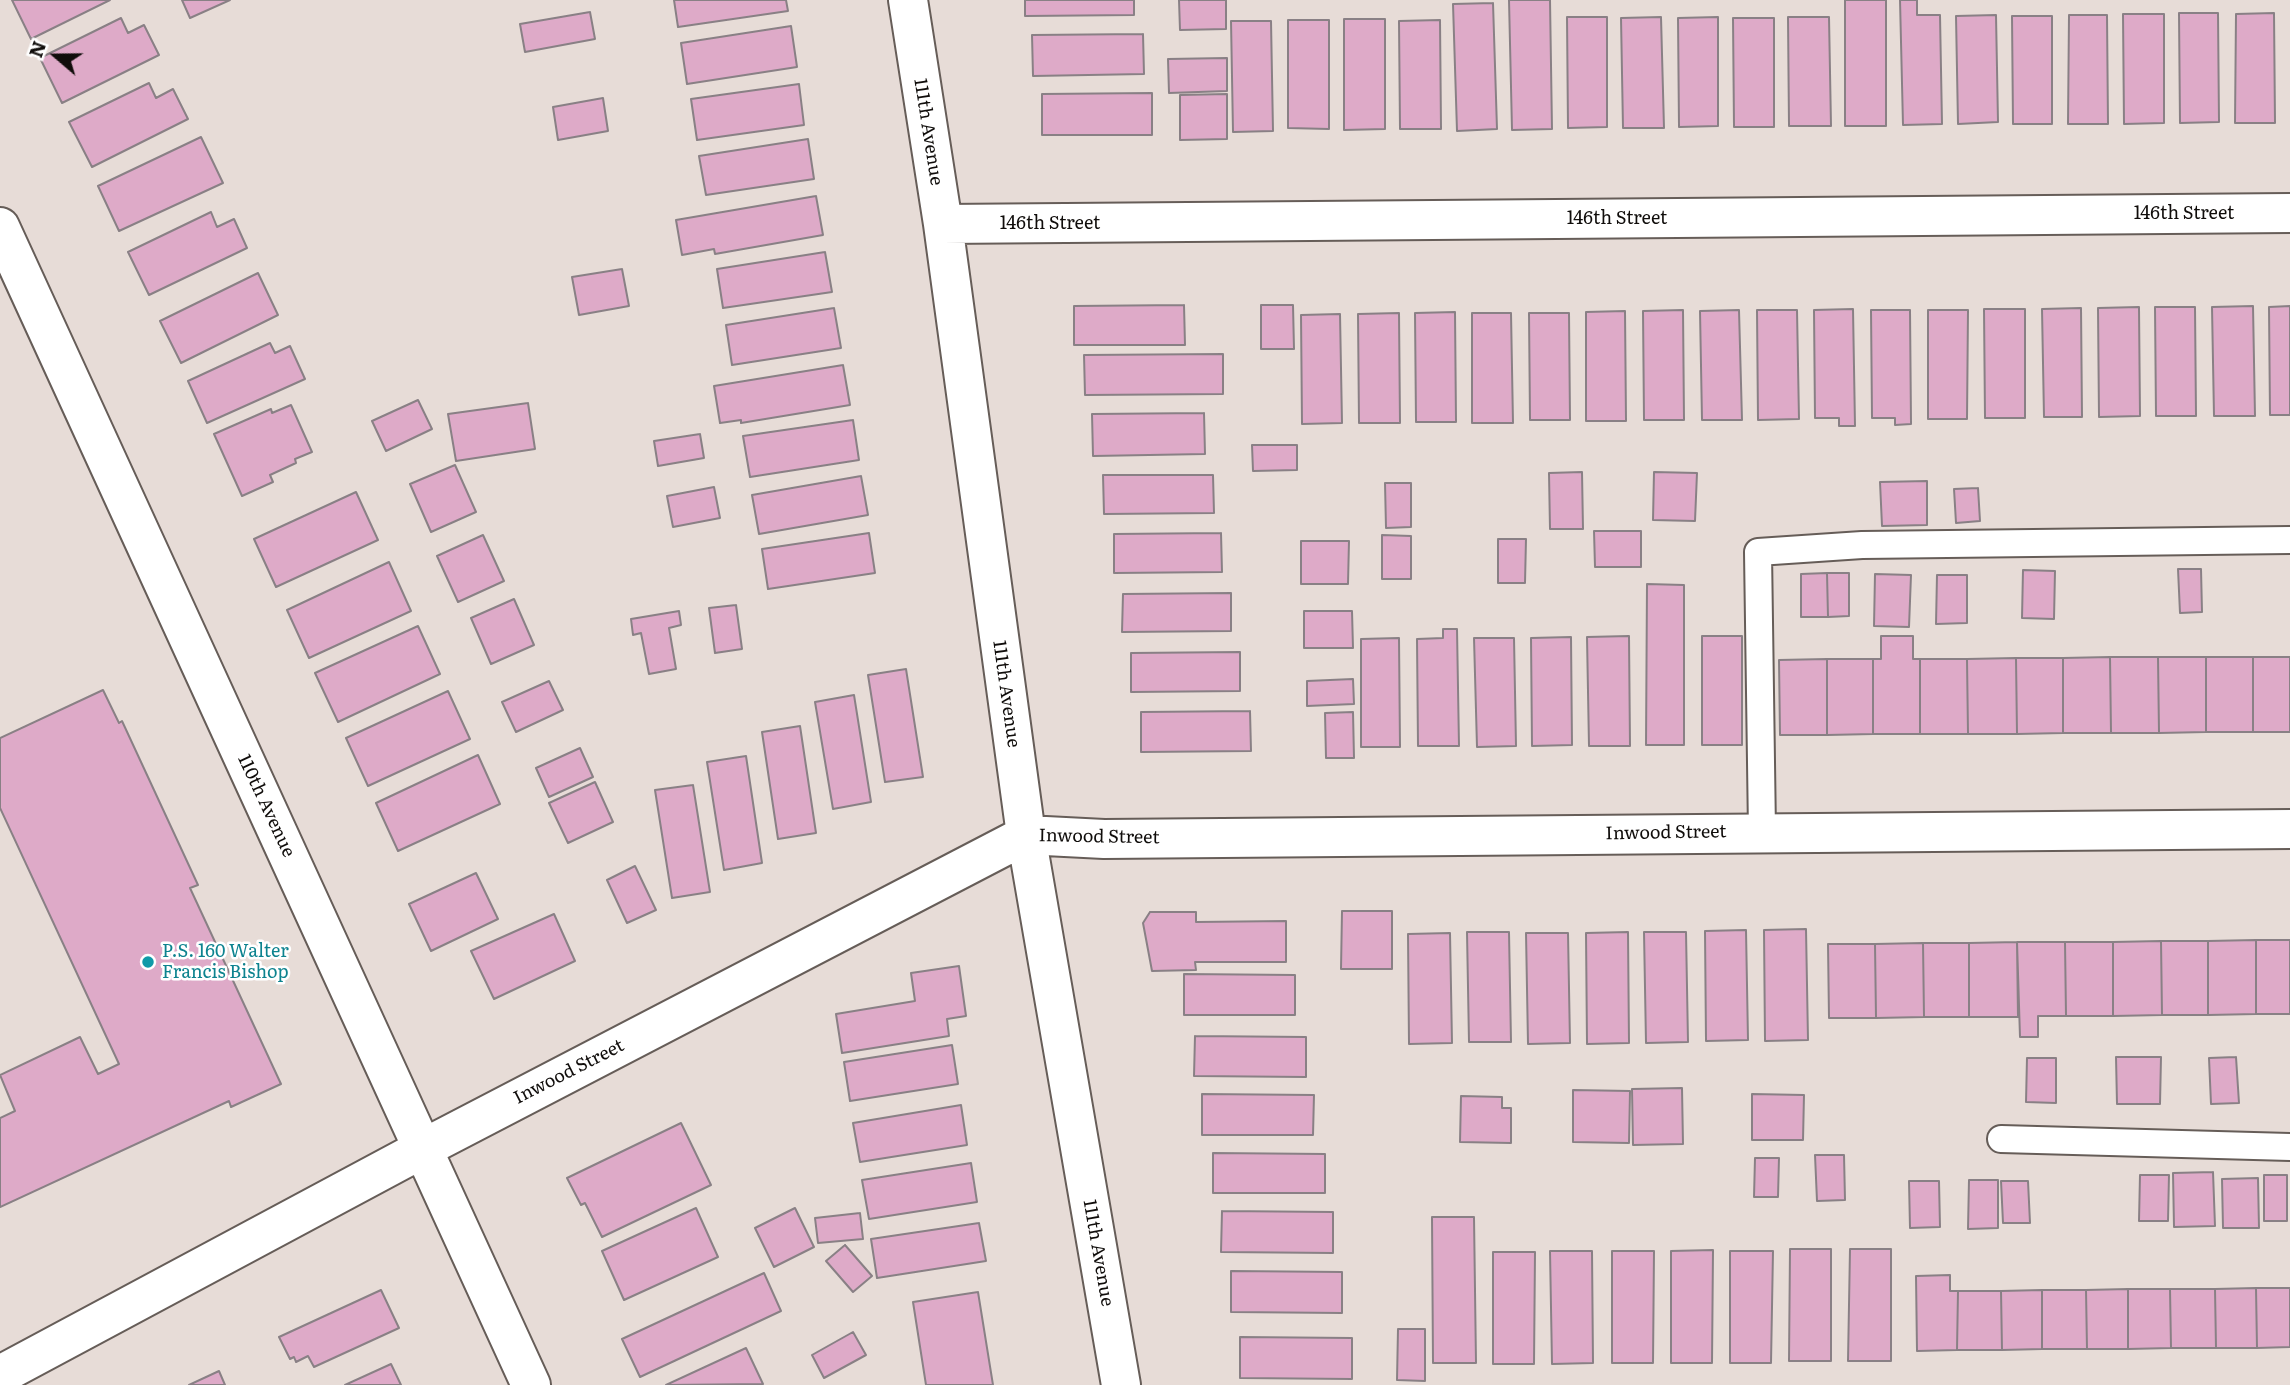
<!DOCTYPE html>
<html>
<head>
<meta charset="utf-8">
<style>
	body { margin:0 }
	#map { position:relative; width:2290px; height:1385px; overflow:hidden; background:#e7dcd7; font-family:Literata,serif }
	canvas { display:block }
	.north { position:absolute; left:21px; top:21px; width:70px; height:70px; -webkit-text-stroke:5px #fff; paint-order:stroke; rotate:290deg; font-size:19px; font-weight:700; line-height:28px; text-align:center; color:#100d0b }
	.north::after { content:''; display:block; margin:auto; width:24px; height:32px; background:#100d0b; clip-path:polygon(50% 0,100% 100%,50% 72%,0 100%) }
</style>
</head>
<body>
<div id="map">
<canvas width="2290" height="1385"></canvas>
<div class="north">N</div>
</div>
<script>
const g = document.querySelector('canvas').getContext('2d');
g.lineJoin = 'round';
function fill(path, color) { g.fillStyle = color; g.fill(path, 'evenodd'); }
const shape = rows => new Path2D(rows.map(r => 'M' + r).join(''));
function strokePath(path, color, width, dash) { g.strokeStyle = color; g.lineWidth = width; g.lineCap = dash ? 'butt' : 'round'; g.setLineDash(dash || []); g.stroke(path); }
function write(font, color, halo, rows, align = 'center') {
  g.font = font + ' Literata,serif'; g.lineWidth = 5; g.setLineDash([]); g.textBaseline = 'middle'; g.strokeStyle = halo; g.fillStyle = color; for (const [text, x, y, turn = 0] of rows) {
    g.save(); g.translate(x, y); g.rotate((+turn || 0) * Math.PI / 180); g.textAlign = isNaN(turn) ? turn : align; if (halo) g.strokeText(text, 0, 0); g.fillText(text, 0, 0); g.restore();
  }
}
const building = shape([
	[12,0,110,0,31,39,12,0],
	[182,0,230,0,190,18,182,0],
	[674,0,786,0,788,11,678,27,674,0],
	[1025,0,1134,0,1134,15,1025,16,1025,0],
	[1179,0,1226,0,1226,29,1180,30,1179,0],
	[1509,0,1550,0,1552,129,1512,130,1509,0],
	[1845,0,1886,0,1886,126,1845,126,1845,0],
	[1900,0,1917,0,1917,15,1940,15,1942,124,1903,125,1900,0],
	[1493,3,1497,129,1457,131,1453,4,1493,3],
	[590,12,595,39,525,52,520,24,590,12],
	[2179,13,2218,13,2219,122,2180,123,2179,13],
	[2274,13,2275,123,2235,123,2236,14,2274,13],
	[2123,14,2164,14,2164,123,2124,124,2123,14],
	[1996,15,1998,122,1958,124,1956,16,1996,15],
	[2069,15,2107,15,2108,124,2068,124,2069,15],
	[2012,16,2052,16,2052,124,2013,124,2012,16],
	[1567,17,1607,17,1607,127,1568,128,1567,17],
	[1661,17,1664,128,1623,128,1621,18,1661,17],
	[1718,17,1718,126,1679,127,1678,18,1718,17],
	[1788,17,1829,17,1831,126,1789,126,1788,17],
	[121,18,128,33,144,25,159,55,62,103,40,58,121,18],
	[1733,18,1774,18,1774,127,1734,127,1733,18],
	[1344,19,1385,19,1385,129,1344,130,1344,19],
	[1288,20,1329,20,1329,129,1288,128,1288,20],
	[1440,20,1441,129,1400,129,1399,21,1440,20],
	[1231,21,1271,21,1273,131,1233,132,1231,21],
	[791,26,797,67,687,84,681,43,791,26],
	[1143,34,1144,74,1033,76,1032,35,1143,34],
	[1227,58,1227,91,1169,93,1168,59,1227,58],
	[149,83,156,98,173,89,188,119,92,167,69,122,149,83],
	[799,84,804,125,697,140,691,99,799,84],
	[1152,93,1152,135,1042,135,1042,94,1152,93],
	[1227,94,1227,139,1180,140,1180,95,1227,94],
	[603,98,608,131,558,140,553,107,603,98],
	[201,137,223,183,119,231,98,186,201,137],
	[808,139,814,179,706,195,699,156,808,139],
	[816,196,823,235,715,254,714,249,682,255,676,220,816,196],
	[211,212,217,227,234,219,247,248,149,295,128,252,211,212],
	[825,252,832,292,723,308,717,269,825,252],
	[622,269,629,306,579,315,572,277,622,269],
	[258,273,278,315,181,363,160,321,258,273],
	[1184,305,1185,345,1074,345,1074,306,1184,305],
	[1261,305,1293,305,1294,349,1261,349,1261,305],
	[2253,306,2255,416,2214,416,2212,307,2253,306],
	[2290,306,2290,415,2270,415,2269,307,2290,306],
	[2139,307,2140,416,2099,417,2098,308,2139,307],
	[2155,307,2195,307,2196,416,2156,416,2155,307],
	[834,308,841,348,732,365,726,325,834,308],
	[2081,308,2082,417,2044,417,2042,309,2081,308],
	[1853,309,1855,426,1839,426,1839,418,1815,418,1814,310,1853,309],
	[1984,309,2025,309,2025,418,1985,418,1984,309],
	[1683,310,1684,420,1644,420,1643,311,1683,310],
	[1739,310,1742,420,1702,420,1700,311,1739,310],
	[1757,310,1797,310,1799,419,1758,420,1757,310],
	[1871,310,1910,310,1911,424,1895,425,1895,418,1872,418,1871,310],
	[1928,310,1968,310,1967,419,1928,419,1928,310],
	[1625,311,1626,421,1586,421,1586,312,1625,311],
	[1455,312,1456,422,1416,422,1415,313,1455,312],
	[1399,313,1400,423,1359,423,1358,314,1399,313],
	[1472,313,1511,313,1513,423,1472,423,1472,313],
	[1529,313,1569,313,1570,420,1530,420,1529,313],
	[1340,314,1342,423,1302,424,1301,315,1340,314],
	[270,343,275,353,290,346,305,379,207,423,188,381,270,343],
	[1223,354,1223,394,1085,395,1084,355,1223,354],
	[843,365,850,405,741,423,741,420,720,423,714,386,843,365],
	[418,400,432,429,386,451,372,421,418,400],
	[528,403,535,449,456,461,448,414,528,403],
	[291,405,312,452,295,459,296,463,270,475,273,482,242,496,214,434,271,409,272,413,291,405],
	[1204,413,1205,454,1093,456,1092,414,1204,413],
	[853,420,859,460,750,477,743,436,853,420],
	[700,434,704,458,658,466,654,441,700,434],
	[1252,445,1297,445,1297,470,1253,471,1252,445],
	[455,465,476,512,431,532,410,484,455,465],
	[1582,472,1583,529,1550,529,1549,473,1582,472],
	[1654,472,1697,473,1695,521,1653,520,1654,472],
	[1103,475,1213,475,1214,513,1104,514,1103,475],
	[861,476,868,515,759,534,752,495,861,476],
	[1927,481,1927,525,1882,526,1880,482,1927,481],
	[1385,483,1411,483,1411,527,1386,528,1385,483],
	[714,487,720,518,673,527,667,496,714,487],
	[1978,488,1980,521,1956,523,1954,489,1978,488],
	[356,492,378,540,276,587,254,539,356,492],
	[1594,531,1641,531,1641,567,1595,567,1594,531],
	[869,533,875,573,768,589,762,549,869,533],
	[1221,533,1222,572,1114,573,1114,534,1221,533],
	[483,535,504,581,458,602,437,556,483,535],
	[1382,535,1411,536,1411,579,1382,579,1382,535],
	[1498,539,1526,539,1525,583,1498,583,1498,539],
	[1301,541,1349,541,1348,584,1301,584,1301,541],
	[389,562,411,611,309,658,287,610,389,562],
	[2178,569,2201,569,2202,612,2180,613,2178,569],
	[2023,570,2055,571,2054,619,2022,618,2023,570],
	[1827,573,1849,573,1849,616,1828,617,1827,573],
	[1827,573,1828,617,1801,617,1801,574,1827,573],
	[1875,574,1911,575,1909,627,1874,626,1875,574],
	[1937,575,1967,575,1967,623,1936,624,1937,575],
	[1647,584,1684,585,1684,745,1646,745,1647,584],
	[1231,593,1231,631,1122,632,1123,594,1231,593],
	[514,599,534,645,491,664,471,618,514,599],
	[736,605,742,649,715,653,709,608,736,605],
	[679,611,681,625,669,628,676,669,649,674,641,633,633,635,631,619,679,611],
	[1304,611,1352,611,1353,648,1304,648,1304,611],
	[418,626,440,674,338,722,315,673,418,626],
	[1443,629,1457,629,1459,746,1418,746,1417,639,1443,638,1443,629],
	[1629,636,1630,746,1589,746,1587,637,1629,636],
	[1702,636,1742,636,1742,745,1702,745,1702,636],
	[1881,636,1913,636,1913,659,1920,659,1920,734,1873,734,1873,659,1881,659,1881,636],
	[1571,637,1572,745,1532,746,1531,638,1571,637],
	[1399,638,1400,747,1361,747,1361,639,1399,638],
	[1474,638,1514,638,1516,746,1477,747,1474,638],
	[1240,652,1240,691,1131,692,1131,653,1240,652],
	[2110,657,2111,733,2063,733,2063,658,2110,657],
	[2110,657,2158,657,2159,733,2111,733,2110,657],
	[2158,657,2206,657,2206,732,2159,733,2158,657],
	[2206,657,2253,657,2253,732,2206,732,2206,657],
	[2253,657,2290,657,2290,732,2253,732,2253,657],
	[2016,658,2017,734,1968,734,1967,659,2016,658],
	[2016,658,2063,658,2063,733,2017,734,2016,658],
	[1827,659,1827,735,1780,735,1779,660,1827,659],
	[1827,659,1873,659,1873,734,1827,735,1827,659],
	[1920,659,1967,659,1968,734,1920,734,1920,659],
	[906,669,923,777,885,782,868,675,906,669],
	[1353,679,1354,704,1307,706,1307,681,1353,679],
	[549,681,563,710,516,732,502,702,549,681],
	[103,690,119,723,122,721,198,885,190,888,281,1084,231,1107,229,1101,0,1207,0,1118,15,1111,0,1075,80,1037,98,1074,119,1064,0,808,0,738,103,690],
	[448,691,470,739,368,786,346,738,448,691],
	[854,695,871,802,833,809,815,702,854,695],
	[1250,711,1251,751,1141,752,1141,712,1250,711],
	[1353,712,1354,758,1326,758,1325,713,1353,712],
	[800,726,816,833,778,839,762,732,800,726],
	[580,748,593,777,549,797,536,768,580,748],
	[478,755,500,804,398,851,376,803,478,755],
	[746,756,762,863,724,870,707,762,746,756],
	[595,782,613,822,568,843,549,803,595,782],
	[693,785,710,892,672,898,655,790,693,785],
	[635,866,656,910,627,923,607,880,635,866],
	[476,873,498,919,431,951,409,904,476,873],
	[1342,911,1392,911,1392,969,1341,969,1342,911],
	[1150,912,1196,912,1196,922,1286,921,1286,962,1195,962,1196,970,1152,971,1143,923,1150,912],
	[554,914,575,961,494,999,471,951,554,914],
	[1806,929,1808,1040,1765,1041,1764,930,1806,929],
	[1746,930,1748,1040,1706,1041,1705,931,1746,930],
	[1467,932,1509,932,1511,1042,1469,1042,1467,932],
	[1628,932,1629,1043,1587,1044,1586,933,1628,932],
	[1644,932,1686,932,1688,1042,1646,1043,1644,932],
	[1450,933,1452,1043,1409,1044,1408,934,1450,933],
	[1526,933,1568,933,1570,1043,1528,1044,1526,933],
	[2256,940,2256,1014,2208,1015,2208,941,2256,940],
	[2256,940,2290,940,2290,1014,2256,1014,2256,940],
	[2161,941,2162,1015,2113,1016,2113,942,2161,941],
	[2161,941,2208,941,2208,1015,2162,1015,2161,941],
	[2017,942,2018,1017,1969,1017,1969,943,2017,942],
	[2017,942,2065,942,2066,1016,2038,1016,2038,1037,2020,1037,2017,942],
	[2065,942,2113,942,2113,1016,2066,1016,2065,942],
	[1923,943,1924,1017,1876,1018,1875,944,1923,943],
	[1923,943,1969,943,1969,1017,1924,1017,1923,943],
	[1828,944,1875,944,1876,1018,1829,1018,1828,944],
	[959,966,966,1016,947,1019,949,1036,842,1053,836,1014,915,1001,911,973,959,966],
	[1184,974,1295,975,1295,1015,1184,1015,1184,974],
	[1195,1036,1306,1037,1306,1077,1194,1076,1195,1036],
	[952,1045,958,1084,850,1101,844,1062,952,1045],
	[2116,1057,2161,1057,2160,1104,2117,1104,2116,1057],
	[2236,1057,2239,1103,2211,1104,2209,1058,2236,1057],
	[2027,1058,2056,1058,2056,1103,2026,1102,2027,1058],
	[1682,1088,1683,1144,1633,1145,1632,1089,1682,1088],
	[1573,1090,1630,1091,1629,1143,1573,1142,1573,1090],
	[1202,1094,1314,1095,1313,1135,1202,1135,1202,1094],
	[1752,1094,1804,1095,1803,1140,1752,1140,1752,1094],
	[1461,1096,1502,1097,1502,1108,1511,1108,1511,1143,1460,1142,1461,1096],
	[961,1105,967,1145,860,1162,853,1123,961,1105],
	[681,1123,711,1185,602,1237,585,1203,581,1205,567,1178,681,1123],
	[1213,1153,1325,1154,1325,1193,1213,1193,1213,1153],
	[1815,1155,1844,1155,1845,1200,1817,1201,1815,1155],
	[1755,1158,1779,1158,1778,1197,1754,1197,1755,1158],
	[971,1163,977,1202,869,1219,862,1180,971,1163],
	[2213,1172,2215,1226,2174,1227,2173,1173,2213,1172],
	[2140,1175,2169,1175,2168,1221,2139,1221,2140,1175],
	[2264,1175,2287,1175,2287,1221,2264,1221,2264,1175],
	[2258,1178,2259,1228,2223,1228,2222,1179,2258,1178],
	[1969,1180,1998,1180,1998,1228,1968,1229,1969,1180],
	[1909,1181,1939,1181,1940,1227,1910,1228,1909,1181],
	[2001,1181,2028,1181,2030,1223,2003,1223,2001,1181],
	[696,1208,718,1257,624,1300,602,1251,696,1208],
	[795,1208,814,1247,774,1267,755,1228,795,1208],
	[1222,1211,1333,1212,1333,1253,1221,1252,1222,1211],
	[860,1213,863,1239,818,1243,815,1218,860,1213],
	[1432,1217,1474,1217,1476,1363,1433,1363,1432,1217],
	[979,1223,986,1261,877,1278,871,1239,979,1223],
	[845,1245,872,1276,853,1292,826,1261,845,1245],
	[1790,1249,1831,1249,1831,1361,1789,1361,1790,1249],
	[1850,1249,1891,1249,1891,1361,1848,1361,1850,1249],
	[1713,1250,1712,1363,1671,1363,1671,1251,1713,1250],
	[1550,1251,1592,1251,1593,1363,1552,1364,1550,1251],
	[1612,1251,1654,1251,1653,1363,1612,1363,1612,1251],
	[1730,1251,1773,1251,1771,1363,1730,1363,1730,1251],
	[1493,1252,1535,1252,1534,1364,1493,1364,1493,1252],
	[1231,1271,1342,1272,1342,1313,1231,1312,1231,1271],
	[764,1273,781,1311,640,1377,622,1339,764,1273],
	[1950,1275,1950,1291,1958,1291,1957,1350,1917,1351,1916,1276,1950,1275],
	[2256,1288,2257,1348,2216,1348,2215,1289,2256,1288],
	[2256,1288,2290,1288,2290,1347,2257,1348,2256,1288],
	[2128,1289,2128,1349,2087,1349,2086,1290,2128,1289],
	[2128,1289,2170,1289,2171,1348,2128,1349,2128,1289],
	[2170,1289,2215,1289,2216,1348,2171,1348,2170,1289],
	[381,1290,399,1328,314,1367,308,1356,296,1362,294,1357,290,1359,279,1337,381,1290],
	[2042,1290,2042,1349,2002,1350,2001,1291,2042,1290],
	[2042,1290,2086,1290,2087,1349,2042,1349,2042,1290],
	[1958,1291,2001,1291,2002,1350,1957,1350,1958,1291],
	[978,1292,993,1385,926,1385,913,1302,978,1292],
	[1398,1329,1425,1329,1425,1381,1397,1380,1398,1329],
	[853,1332,866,1355,824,1378,812,1355,853,1332],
	[1240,1337,1352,1338,1352,1379,1240,1378,1240,1337],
	[746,1348,763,1384,666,1385,746,1348],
	[391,1364,401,1385,345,1385,391,1364],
	[219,1371,225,1385,189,1385,219,1371]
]);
const lane = shape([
	[1762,832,1758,552,1862,545,2290,540],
	[2001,1139,2290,1147]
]);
const street = shape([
	[908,0,943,224,1026,835,1121,1385],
	[943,224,2290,213],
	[0,227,531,1385],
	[0,1375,424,1148,1026,835,1104,839,2290,829]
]);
const markers = [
	[148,962,7,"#0f9aa8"]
];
const streetNames = [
	["111th Avenue",928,132,81],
	["146th Street",2184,214],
	["146th Street",1617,219],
	["146th Street",1050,224],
	["111th Avenue",1006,694,82],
	["110th Avenue",266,806,65],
	["Inwood Street",1666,833,-1],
	["Inwood Street",1099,837,1],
	["Inwood Street",569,1072,-27],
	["111th Avenue",1098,1253,80]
];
const cultureNames = [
	["P.S. 160 Walter",162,952],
	["Francis Bishop",162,973]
];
fill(building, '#deaac8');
strokePath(building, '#898085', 2);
strokePath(lane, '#665d58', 30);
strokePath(street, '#665d58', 42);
strokePath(lane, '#fff', 26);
strokePath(street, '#fff', 38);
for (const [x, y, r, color] of markers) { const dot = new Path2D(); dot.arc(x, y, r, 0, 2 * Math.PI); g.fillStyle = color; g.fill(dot); strokePath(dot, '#fff', 2.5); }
write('18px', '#100d0b', '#fff', streetNames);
write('18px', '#0d838f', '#fff', cultureNames, 'left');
</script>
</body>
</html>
